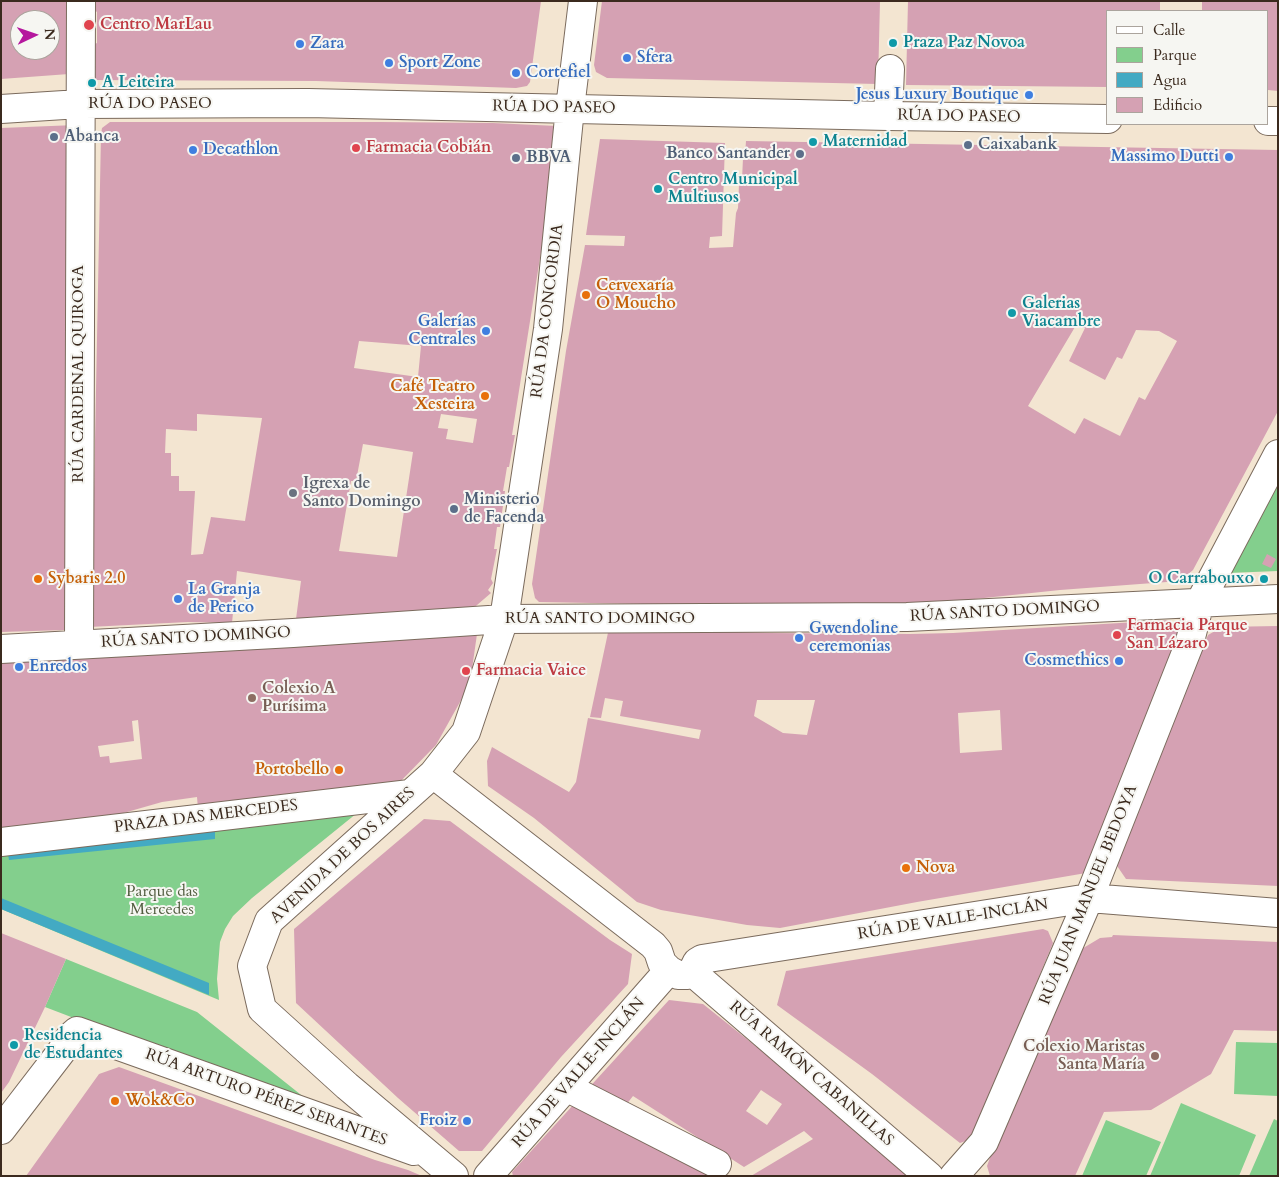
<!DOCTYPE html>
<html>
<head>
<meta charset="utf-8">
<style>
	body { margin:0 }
	#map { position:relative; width:1279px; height:1177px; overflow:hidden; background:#f3e5d1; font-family:Cardo,serif }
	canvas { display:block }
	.frame { position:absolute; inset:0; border:2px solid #3b2a1e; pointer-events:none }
	.legend { position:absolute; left:1106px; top:10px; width:162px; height:115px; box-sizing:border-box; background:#f6f6f2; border:1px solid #aba49d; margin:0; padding:6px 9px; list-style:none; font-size:15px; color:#3b2a1e }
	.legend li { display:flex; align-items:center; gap:10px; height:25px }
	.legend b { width:25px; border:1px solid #aba49d }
	.north { position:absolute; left:10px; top:10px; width:50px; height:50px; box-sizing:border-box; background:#f6f6f2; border:1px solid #aba49d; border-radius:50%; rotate:87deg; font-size:14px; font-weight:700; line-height:20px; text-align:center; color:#3b2a1e }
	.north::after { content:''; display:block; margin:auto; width:18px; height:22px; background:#b5179e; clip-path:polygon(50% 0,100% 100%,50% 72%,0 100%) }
</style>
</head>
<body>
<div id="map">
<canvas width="1279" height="1177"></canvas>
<div class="frame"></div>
<ul class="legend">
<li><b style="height:6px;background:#fff"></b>Calle</li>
<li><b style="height:14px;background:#83cf8d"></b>Parque</li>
<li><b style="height:14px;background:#43aac3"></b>Agua</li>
<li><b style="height:14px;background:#d5a1b3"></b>Edificio</li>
</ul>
<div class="north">N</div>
</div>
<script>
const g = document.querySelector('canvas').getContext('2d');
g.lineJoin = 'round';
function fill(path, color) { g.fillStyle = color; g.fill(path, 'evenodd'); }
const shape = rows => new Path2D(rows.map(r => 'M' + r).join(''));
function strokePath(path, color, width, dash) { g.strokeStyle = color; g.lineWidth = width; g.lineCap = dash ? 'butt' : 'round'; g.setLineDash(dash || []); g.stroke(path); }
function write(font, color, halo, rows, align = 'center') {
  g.font = font + ' Cardo,serif'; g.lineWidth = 4; g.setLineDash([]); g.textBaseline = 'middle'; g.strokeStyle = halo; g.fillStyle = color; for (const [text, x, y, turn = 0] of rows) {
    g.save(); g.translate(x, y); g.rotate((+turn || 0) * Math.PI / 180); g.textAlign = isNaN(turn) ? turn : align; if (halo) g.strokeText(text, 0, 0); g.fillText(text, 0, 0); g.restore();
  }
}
const green = shape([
	[1278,480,1278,571,1227,573],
	[362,809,252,898,233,916,225,929,220,942,217,979,219,1000,1,909,1,850],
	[66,959,197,1012,325,1114,45,1007],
	[1236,1042,1278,1043,1278,1096,1234,1094],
	[1181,1103,1256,1135,1239,1176,1150,1176],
	[1274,1119,1278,1121,1278,1176,1249,1176],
	[1106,1120,1161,1142,1146,1176,1082,1176]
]);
const water = shape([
	[215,827,215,839,9,860,7,849],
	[1,898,209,983,209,995,1,909]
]);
const building = shape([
	[1,1,77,1,69,74,1,79],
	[20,20,50,20,50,50,20,50],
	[95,1,541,1,530,82,527,86,516,88,316,81,93,80,93,45,97,43,97,12,94,10],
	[602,1,880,1,878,84,607,78,596,72,594,65],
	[908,1,1160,1,1160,11,1108,11,1108,87,906,85],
	[1202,1,1278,1,1278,91,1268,90,1268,11,1202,11],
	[110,122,381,122,493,123,557,126,549,201,512,435,515,435,509,467,507,467,503,491,505,491,500,527,497,527,494,549,497,549,491,579,493,583,488,590,491,593,470,611,467,607,465,609,296,619,301,581,237,571,232,623,188,622,89,627,94,492,101,134,102,128],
	[359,341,421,346,418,377,354,368],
	[197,414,262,418,245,521,211,517,203,554,191,555,195,491,179,491,179,476,171,476,171,453,165,453,166,429,197,431],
	[441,414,477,419,473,443,446,439,448,429,438,428],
	[363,444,413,452,397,557,339,551,351,481,356,481],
	[76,125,71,536,65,630,1,632,1,128],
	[600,139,725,143,722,236,710,237,709,248,733,247,736,213,738,208,739,184,742,180,743,158,745,155,746,141,1278,150,1278,411,1193,570,1180,581,1060,590,927,604,696,605,539,602,535,598,532,584,566,351,585,245,624,246,625,236,586,235],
	[1075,327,1085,328,1069,361,1105,380,1117,357,1122,359,1136,330,1159,331,1177,341,1145,400,1139,397,1120,436,1084,418,1075,434,1028,406],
	[1267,554,1276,559,1271,568,1262,564],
	[1170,620,1181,633,1086,873,917,902,780,928,747,925,661,910,637,902,534,818,488,786,487,761,492,747,569,792,576,782,588,718,699,739,701,730,620,716,623,701,605,698,601,718,590,717,609,628,769,633,910,634,953,633],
	[757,700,815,700,807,735,783,733,754,716],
	[1000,710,1002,750,960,753,958,713],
	[1278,626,1278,886,1126,879,1113,860,1208,635,1222,627],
	[477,634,472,669,467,688,460,702,436,745,397,785,198,809,197,797,162,802,106,818,1,836,1,661],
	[138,720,142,759,110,763,109,756,100,757,98,746,134,741,132,721],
	[424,819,450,821,610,940,632,954,628,984,561,1057,482,1151,459,1151,398,1098,296,1003,294,929],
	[1043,929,1048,931,1053,943,1000,1070,974,1138,960,1143,872,1074,777,1005,786,971],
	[1,933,66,959,45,1007,9,1082,1,1093],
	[1113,935,1278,942,1278,1031,1234,1030,1211,1074,1151,1110,1104,1112,1075,1176,990,1176,987,1166,992,1152,1080,950,1100,938,1112,937],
	[669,1000,703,1004,788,1072,909,1176,751,1176,813,1139,804,1131,744,1167,633,1096,615,1119,683,1149,727,1176,513,1176,512,1172],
	[761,1090,782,1104,767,1125,746,1111],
	[119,1067,375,1160,408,1170,422,1176,26,1176,99,1074]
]);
const minor = shape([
	[1,109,80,104,308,103,888,116,1108,119],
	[888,116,890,69],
	[1268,121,1278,121],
	[79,643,81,1],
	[1,649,293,633,504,619,907,617,1278,599],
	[433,774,653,945,658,951,662,963,669,970,678,975,688,975,692,972,697,962,702,959,1089,898,1278,913],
	[1,842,410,794],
	[692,972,929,1176],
	[566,1087,717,1164],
	[1,1130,61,1052,70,1037,77,1031,414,1151],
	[454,1176,347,1086,262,1009,252,966,269,921,433,774,466,732,504,619,548,329,570,108,583,1],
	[488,1176,669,970],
	[954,1176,984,1142,1089,898,1189,645,1200,602,1278,454]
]);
const markers = [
	[89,25,6,"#e0444e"],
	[893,43,5,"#0f9aa8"],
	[300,44,5,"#3f7fe0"],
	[627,58,5,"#3f7fe0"],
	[389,63,5,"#3f7fe0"],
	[516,73,5,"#3f7fe0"],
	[92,83,5,"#0f9aa8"],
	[1029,95,5,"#3f7fe0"],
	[54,137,5,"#5c6f8a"],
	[813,142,5,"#0f9aa8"],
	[968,145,5,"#5c6f8a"],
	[356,148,5,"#e0444e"],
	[193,150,5,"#3f7fe0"],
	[800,154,5,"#5c6f8a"],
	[1229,157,5,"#3f7fe0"],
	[516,158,5,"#5c6f8a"],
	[658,189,5,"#0f9aa8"],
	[586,295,5,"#e8710a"],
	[1012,313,5,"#0f9aa8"],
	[486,331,5,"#3f7fe0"],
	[485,396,5,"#e8710a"],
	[293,493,5,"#6b7280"],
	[454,509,5,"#5c6f8a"],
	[38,579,5,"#e8710a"],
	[1264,579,5,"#0f9aa8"],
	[178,599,5,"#3f7fe0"],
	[1117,635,5,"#e0444e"],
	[799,638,5,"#3f7fe0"],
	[1119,661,5,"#3f7fe0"],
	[19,667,5,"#3f7fe0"],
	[466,671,5,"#e0444e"],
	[252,698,5,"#8d6e63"],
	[339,770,5,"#e8710a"],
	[906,868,5,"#e8710a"],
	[14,1045,5,"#0f9aa8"],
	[1155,1056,5,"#8d6e63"],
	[115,1101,5,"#e8710a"],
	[467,1121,5,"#3f7fe0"]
];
const healthNames = [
	["Centro MarLau",100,25],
	["Farmacia Cobián",366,148],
	["Farmacia Parque",1127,626],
	["San Lázaro",1127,644],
	["Farmacia Vaice",476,671]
];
const cultureNames = [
	["Praza Paz Novoa",903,43],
	["A Leiteira",102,83],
	["Maternidad",823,142],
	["Centro Municipal",668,180],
	["Multiusos",668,198],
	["Galerias",1022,304],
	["Viacambre",1022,322],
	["O Carrabouxo",1254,579,"right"],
	["Residencia",24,1036],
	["de Estudantes",24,1054]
];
const shopNames = [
	["Zara",310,44],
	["Sfera",637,58],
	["Sport Zone",399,63],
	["Cortefiel",526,73],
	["Jesus Luxury Boutique",1019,95,"right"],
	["Decathlon",203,150],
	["Massimo Dutti",1219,157,"right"],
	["Galerías",476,322,"right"],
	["Centrales",476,340,"right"],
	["La Granja",188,590],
	["de Perico",188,608],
	["Gwendoline",809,629],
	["ceremonias",809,647],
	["Cosmethics",1109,661,"right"],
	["Enredos",29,667],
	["Froiz",457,1121,"right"]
];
const streetNames = [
	["RÚA DO PASEO",150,104],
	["RÚA DO PASEO",554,108,1],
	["RÚA DO PASEO",959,117,1],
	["RÚA DA CONCORDIA",548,311,-83],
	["RÚA CARDENAL QUIROGA",79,374,-90],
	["RÚA SANTO DOMINGO",1005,612,-3],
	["RÚA SANTO DOMINGO",600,619],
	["RÚA SANTO DOMINGO",196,638,-3],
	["PRAZA DAS MERCEDES",206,817,-7],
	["AVENIDA DE BOS AIRES",343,856,-43],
	["RÚA JUAN MANUEL BEDOYA",1089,895,-68],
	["RÚA DE VALLE-INCLÁN",953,920,-9],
	["RÚA DE VALLE-INCLÁN",579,1073,-49],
	["RÚA RAMÓN CABANILLAS",811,1074,41],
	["RÚA ARTURO PÉREZ SERANTES",266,1098,20]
];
const serviceNames = [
	["Abanca",64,137],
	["Caixabank",978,145],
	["Banco Santander",790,154,"right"],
	["BBVA",526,158],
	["Ministerio",464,500],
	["de Facenda",464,518]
];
const foodNames = [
	["Cervexaría",596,286],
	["O Moucho",596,304],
	["Café Teatro",475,387,"right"],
	["Xesteira",475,405,"right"],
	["Sybaris 2.0",48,579],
	["Portobello",329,770,"right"],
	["Nova",916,868],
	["Wok&Co",125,1101]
];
const worshipNames = [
	["Igrexa de",303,484],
	["Santo Domingo",303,502]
];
const educationNames = [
	["Colexio A",262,689],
	["Purísima",262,707],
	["Colexio Maristas",1145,1047,"right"],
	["Santa María",1145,1065,"right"]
];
const parkNames = [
	["Parque das",162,892],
	["Mercedes",162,910]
];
fill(green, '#83cf8d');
fill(water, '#43aac3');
fill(building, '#d5a1b3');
strokePath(minor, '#7b6b5d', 30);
strokePath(minor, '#fff', 28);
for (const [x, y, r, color] of markers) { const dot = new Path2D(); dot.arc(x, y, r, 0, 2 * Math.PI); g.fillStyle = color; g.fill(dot); strokePath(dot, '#f6f6f2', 2); }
write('bold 16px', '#be3a42', '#f6f6f2', healthNames, 'left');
write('bold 16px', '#0d838f', '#f6f6f2', cultureNames, 'left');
write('bold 16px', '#366cbe', '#f6f6f2', shopNames, 'left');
write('16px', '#3b2a1e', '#f6f6f2', streetNames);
write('bold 16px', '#4e5e75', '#f6f6f2', serviceNames, 'left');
write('bold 16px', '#c56008', '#f6f6f2', foodNames, 'left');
write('bold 16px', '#5b616d', '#f6f6f2', worshipNames, 'left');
write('bold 16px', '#785e54', '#f6f6f2', educationNames, 'left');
write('16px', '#515c3f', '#f6f6f2', parkNames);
</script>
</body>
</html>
